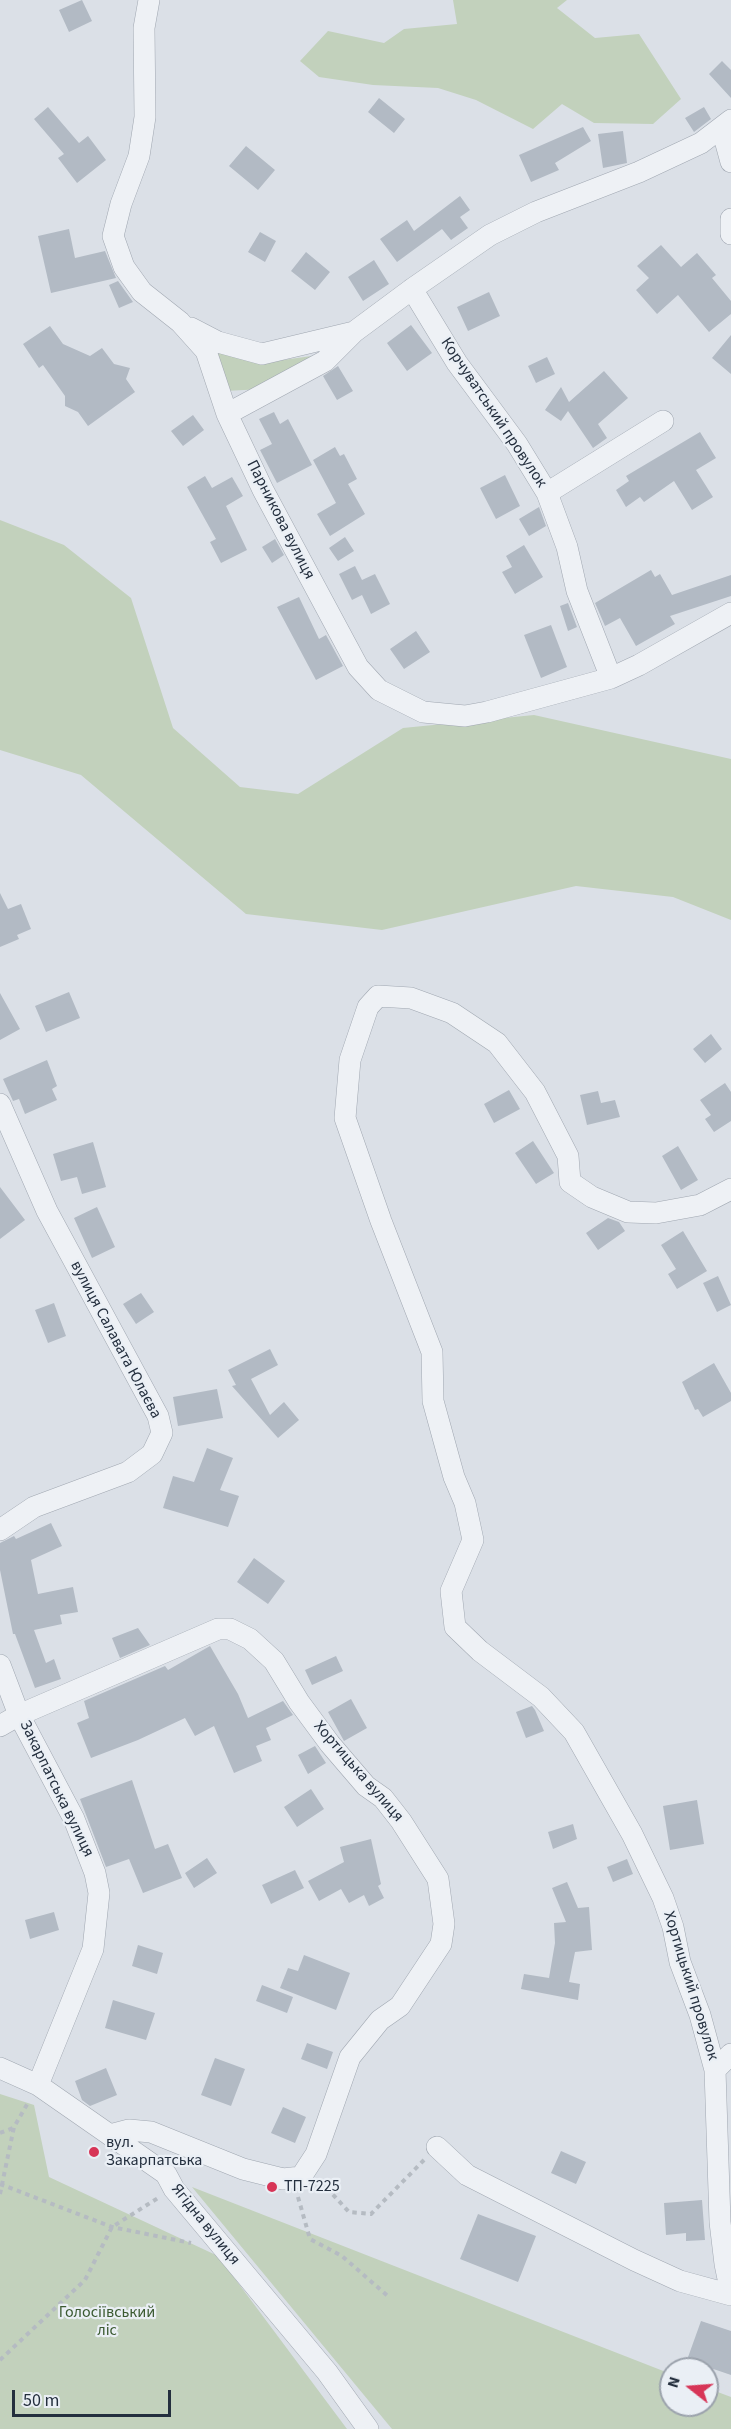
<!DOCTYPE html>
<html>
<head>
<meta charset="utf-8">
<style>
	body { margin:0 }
	#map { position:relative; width:731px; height:2429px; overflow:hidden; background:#dbe0e7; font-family:"Source Sans 3",sans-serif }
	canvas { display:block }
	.north { position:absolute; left:659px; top:2357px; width:60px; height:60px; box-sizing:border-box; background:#eaeff5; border:2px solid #9ba2ac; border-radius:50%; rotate:287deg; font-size:16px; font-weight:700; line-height:24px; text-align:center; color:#242f3e }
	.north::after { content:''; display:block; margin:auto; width:21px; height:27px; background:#d73557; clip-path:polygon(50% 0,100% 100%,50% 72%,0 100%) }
	.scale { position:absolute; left:12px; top:2390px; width:159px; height:27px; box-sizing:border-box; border:3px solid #242f3e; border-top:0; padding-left:8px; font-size:18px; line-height:21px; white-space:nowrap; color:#242f3e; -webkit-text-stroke:4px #eaeff5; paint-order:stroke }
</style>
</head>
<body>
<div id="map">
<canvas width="731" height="2429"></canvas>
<div class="north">N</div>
<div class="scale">50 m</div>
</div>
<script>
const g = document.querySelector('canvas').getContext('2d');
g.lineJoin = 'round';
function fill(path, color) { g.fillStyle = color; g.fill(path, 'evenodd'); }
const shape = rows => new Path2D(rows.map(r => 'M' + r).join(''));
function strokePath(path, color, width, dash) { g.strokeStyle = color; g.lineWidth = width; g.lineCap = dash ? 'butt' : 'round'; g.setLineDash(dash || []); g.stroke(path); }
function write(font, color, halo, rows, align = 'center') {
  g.font = font + ' "Source Sans 3",sans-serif'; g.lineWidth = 4.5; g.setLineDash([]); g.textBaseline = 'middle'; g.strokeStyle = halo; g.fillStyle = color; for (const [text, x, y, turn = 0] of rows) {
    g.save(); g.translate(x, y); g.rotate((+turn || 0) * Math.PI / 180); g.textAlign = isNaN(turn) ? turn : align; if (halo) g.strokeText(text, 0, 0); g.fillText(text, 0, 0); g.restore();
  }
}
const green = shape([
	[453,0,567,0,557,8,595,38,639,34,681,99,653,124,594,123,562,104,533,129,476,100,438,88,373,85,319,77,300,61,328,31,384,43,404,29,457,24],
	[205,343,261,363,326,354,263,389,225,391],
	[0,520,64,545,131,598,173,728,240,787,298,794,403,728,534,715,731,759,731,920,673,897,576,886,382,930,246,914,81,775,0,750],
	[0,2094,34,2105,49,2177,218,2256,347,2429,0,2429],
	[192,2187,671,2374,671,2405,707,2405,707,2388,731,2397,731,2429,392,2429]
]);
const building = shape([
	[82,0,92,21,69,32,59,10],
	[722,61,731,70,731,98,709,74],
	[379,98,405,119,394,133,368,112],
	[48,107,79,143,88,136,106,160,77,183,58,158,64,154,34,119],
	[704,107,711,119,694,132,685,118],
	[583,127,591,141,555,163,559,170,531,182,519,155],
	[623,131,627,163,603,168,598,134],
	[246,146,275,170,258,190,229,166],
	[460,196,470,210,460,217,468,228,451,240,442,229,397,262,380,239,407,220,414,231],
	[69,229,75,258,105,251,116,278,51,293,38,236],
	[260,232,276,241,265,262,248,252],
	[661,245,681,267,697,253,716,275,712,278,731,301,731,314,709,332,678,295,657,314,636,290,649,278,637,266],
	[306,252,330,272,315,290,291,271],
	[374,260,389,284,363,301,348,277],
	[118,281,133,302,119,308,109,285],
	[489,292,500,316,468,331,457,307],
	[411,325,432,353,407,371,387,343],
	[50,326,63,344,90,356,102,348,114,364,130,368,126,379,135,392,88,426,78,412,65,406,65,396,43,365,39,368,23,344],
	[731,335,731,374,712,358],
	[547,357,555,374,536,383,528,366],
	[338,366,353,391,337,400,323,376],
	[604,371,628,398,598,424,607,438,593,448,568,411,561,421,545,410,561,387,569,402],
	[274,412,280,424,288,419,312,465,277,483,260,450,272,444,259,419],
	[193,415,204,430,183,446,171,431],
	[700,432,716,458,696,470,713,497,692,510,674,481,644,502,640,497,626,507,616,490,629,481,626,476],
	[335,447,340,456,344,454,357,479,348,484,365,514,330,536,317,514,336,503,313,460],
	[505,475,520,506,496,519,480,488],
	[205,476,212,488,232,477,243,496,226,506,247,550,221,563,210,542,216,539,187,487],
	[539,507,546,526,529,536,519,519],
	[345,537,354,551,338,561,329,548],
	[275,539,284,555,272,563,262,547],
	[524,545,543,577,515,594,502,572,512,567,506,556],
	[355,566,362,580,375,574,390,604,371,614,362,595,352,600,339,574],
	[651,570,655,577,660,574,672,595,731,575,731,596,670,616,675,624,636,646,620,618,605,626,595,603],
	[299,597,319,639,326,635,343,666,316,680,277,607],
	[568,603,577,627,568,631,560,606],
	[551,625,567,667,541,678,524,635],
	[416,631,430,652,404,669,390,649],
	[0,893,8,909,21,904,31,929,17,935,19,939,0,947],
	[69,992,80,1018,46,1032,35,1006],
	[0,993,20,1029,0,1040],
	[711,1034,722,1049,705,1063,693,1049],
	[47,1060,57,1086,52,1089,57,1100,25,1114,19,1099,13,1101,3,1079],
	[725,1083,731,1092,731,1121,714,1132,705,1119,711,1115,700,1100],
	[509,1090,520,1109,494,1123,484,1104],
	[598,1091,601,1103,615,1100,620,1117,587,1125,580,1095],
	[533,1141,554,1173,536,1184,515,1153],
	[93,1142,106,1187,82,1194,77,1177,61,1181,53,1154],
	[678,1146,698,1180,681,1190,662,1156],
	[0,1187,25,1220,0,1239],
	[97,1207,115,1247,92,1258,74,1218],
	[608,1218,619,1222,625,1231,598,1250,586,1233],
	[683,1231,707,1271,677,1289,668,1274,676,1269,661,1245],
	[718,1276,731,1305,717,1312,703,1283],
	[141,1293,154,1312,136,1324,123,1304],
	[54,1303,66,1336,48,1343,35,1310],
	[270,1349,278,1365,251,1379,270,1415,284,1402,299,1420,278,1438,232,1386,236,1385,228,1370],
	[714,1363,731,1393,731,1401,703,1417,698,1409,695,1410,682,1382],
	[217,1389,223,1418,178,1426,173,1397],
	[207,1448,233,1458,220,1490,239,1496,228,1527,163,1508,173,1476,194,1482],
	[51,1523,62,1546,31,1560,38,1594,73,1587,78,1612,60,1615,62,1624,34,1630,46,1663,54,1659,61,1679,35,1688,15,1634,13,1634,0,1570,0,1543,14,1536,16,1539],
	[254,1558,285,1581,268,1604,237,1582],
	[138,1628,150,1645,120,1658,112,1638],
	[210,1646,238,1694,248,1718,283,1701,293,1715,266,1728,271,1740,256,1746,262,1761,234,1773,214,1726,195,1736,185,1718,138,1740,91,1758,77,1723,89,1718,84,1701,165,1666,168,1670],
	[336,1656,343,1671,312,1685,305,1670],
	[351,1699,367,1728,344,1741,328,1712],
	[532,1706,535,1710,544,1731,526,1738,516,1712],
	[315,1746,326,1763,308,1774,298,1755],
	[132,1780,155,1849,168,1844,182,1878,143,1893,129,1859,106,1867,80,1799],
	[311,1789,324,1809,297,1827,284,1807],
	[697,1800,704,1844,670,1850,663,1806],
	[573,1824,577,1839,553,1849,548,1832],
	[371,1839,381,1884,378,1886,384,1898,369,1906,364,1895,349,1903,341,1889,319,1901,308,1881,344,1862,340,1847],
	[207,1858,217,1873,194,1888,185,1873],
	[627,1859,633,1874,613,1882,607,1867],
	[295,1870,304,1888,271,1904,262,1885],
	[567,1882,578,1908,589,1907,592,1950,575,1952,569,1982,580,1984,578,2000,521,1989,524,1974,549,1978,555,1943,554,1923,566,1922,552,1888],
	[54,1912,59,1930,30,1939,25,1920],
	[138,1945,163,1953,157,1974,132,1966],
	[304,1955,350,1973,336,2010,280,1988,288,1968,298,1971],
	[262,1985,293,1997,287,2013,256,2001],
	[113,2000,155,2013,146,2040,105,2028],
	[307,2043,333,2052,327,2069,301,2059],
	[215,2058,245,2069,231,2106,201,2095],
	[106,2068,117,2095,90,2106,82,2100,75,2081],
	[283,2107,306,2117,295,2143,271,2133],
	[561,2151,586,2162,576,2184,551,2173],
	[702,2200,705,2240,686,2241,686,2233,666,2235,664,2203],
	[478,2214,536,2236,518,2282,460,2259],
	[701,2321,731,2331,731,2375,687,2360]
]);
const path = shape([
	[0,2133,13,2128],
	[0,2184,112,2227,191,2243],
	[319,2184,325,2186,349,2212,371,2214,424,2160],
	[0,2194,14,2127,29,2101],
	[298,2197,310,2239,342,2256,390,2298],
	[0,2360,85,2280,112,2227,158,2198]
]);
const minor = shape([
	[149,0,144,28,145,117,139,156,121,204,113,236,124,267,142,292,180,322,206,351,227,414,263,490,358,667,379,690,423,712,465,716,487,712,611,678,639,665,731,613],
	[722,129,731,162],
	[731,219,731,234],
	[412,289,457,363,517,444,547,493,567,547,577,591,611,678],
	[191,328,218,342,262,354,354,332],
	[227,414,325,361,354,332,412,289,490,235,536,212,639,172,701,143,731,120],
	[547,493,663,421],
	[0,1104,47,1211,158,1416,162,1433,152,1454,128,1472,34,1507,0,1530],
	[731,1189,700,1205,656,1213,628,1212,592,1197,570,1182,568,1156,535,1092,497,1043,452,1013,411,998,378,996,368,1007,350,1060,345,1118,381,1221,432,1352,433,1401,454,1477,465,1503,473,1540,451,1591,455,1627,480,1651,541,1697,574,1732,632,1834,663,1898,673,1927,680,1962,700,2015,715,2070,720,2222,725,2264,731,2293],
	[0,1665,19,1715,74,1819,95,1873,99,1893,93,1949,38,2085],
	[0,1726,19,1715,218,1629,230,1629,250,1639,274,1661,299,1702,330,1744,366,1786,383,1798,401,1821,438,1879,444,1924,441,1944,400,2006,380,2020,350,2057,316,2154,301,2177,283,2179,243,2169,151,2132,129,2130,110,2135],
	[0,2068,38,2085,166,2174,174,2189,327,2372,368,2429],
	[715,2070,731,2054],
	[437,2147,467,2175,634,2260,680,2281,731,2295]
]);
const markers = [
	[94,2152,6,"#d73557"],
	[272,2187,6,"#d73557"]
];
const streetNames = [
	["Корчуватський провулок",493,413,56],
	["Парникова вулиця",280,520,63],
	["вулиця Салавата Юлаєва",115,1340,62],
	["Хортицька вулиця",358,1772,49],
	["Закарпатська вулиця",56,1789,64],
	["Хортицький провулок",690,1986,73],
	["Ягідна вулиця",205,2225,51]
];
const poiNames = [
	["вул.",106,2143],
	["Закарпатська",106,2161],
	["ТП-7225",284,2187]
];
const parkNames = [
	["Голосіївський",107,2313],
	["ліс",107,2331]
];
fill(green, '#c2d1bc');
fill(building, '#b2bac4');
strokePath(minor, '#a0a7b1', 22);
strokePath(path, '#b5bbc2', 4, [4.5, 4.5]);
strokePath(minor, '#eef1f5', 21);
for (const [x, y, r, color] of markers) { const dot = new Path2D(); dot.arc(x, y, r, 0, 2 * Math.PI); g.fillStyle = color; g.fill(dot); strokePath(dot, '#eaeff5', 2); }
write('16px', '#242f3e', '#eaeff5', streetNames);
write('16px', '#242f3e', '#eaeff5', poiNames, 'left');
write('16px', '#3b5a31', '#eaeff5', parkNames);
</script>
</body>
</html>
